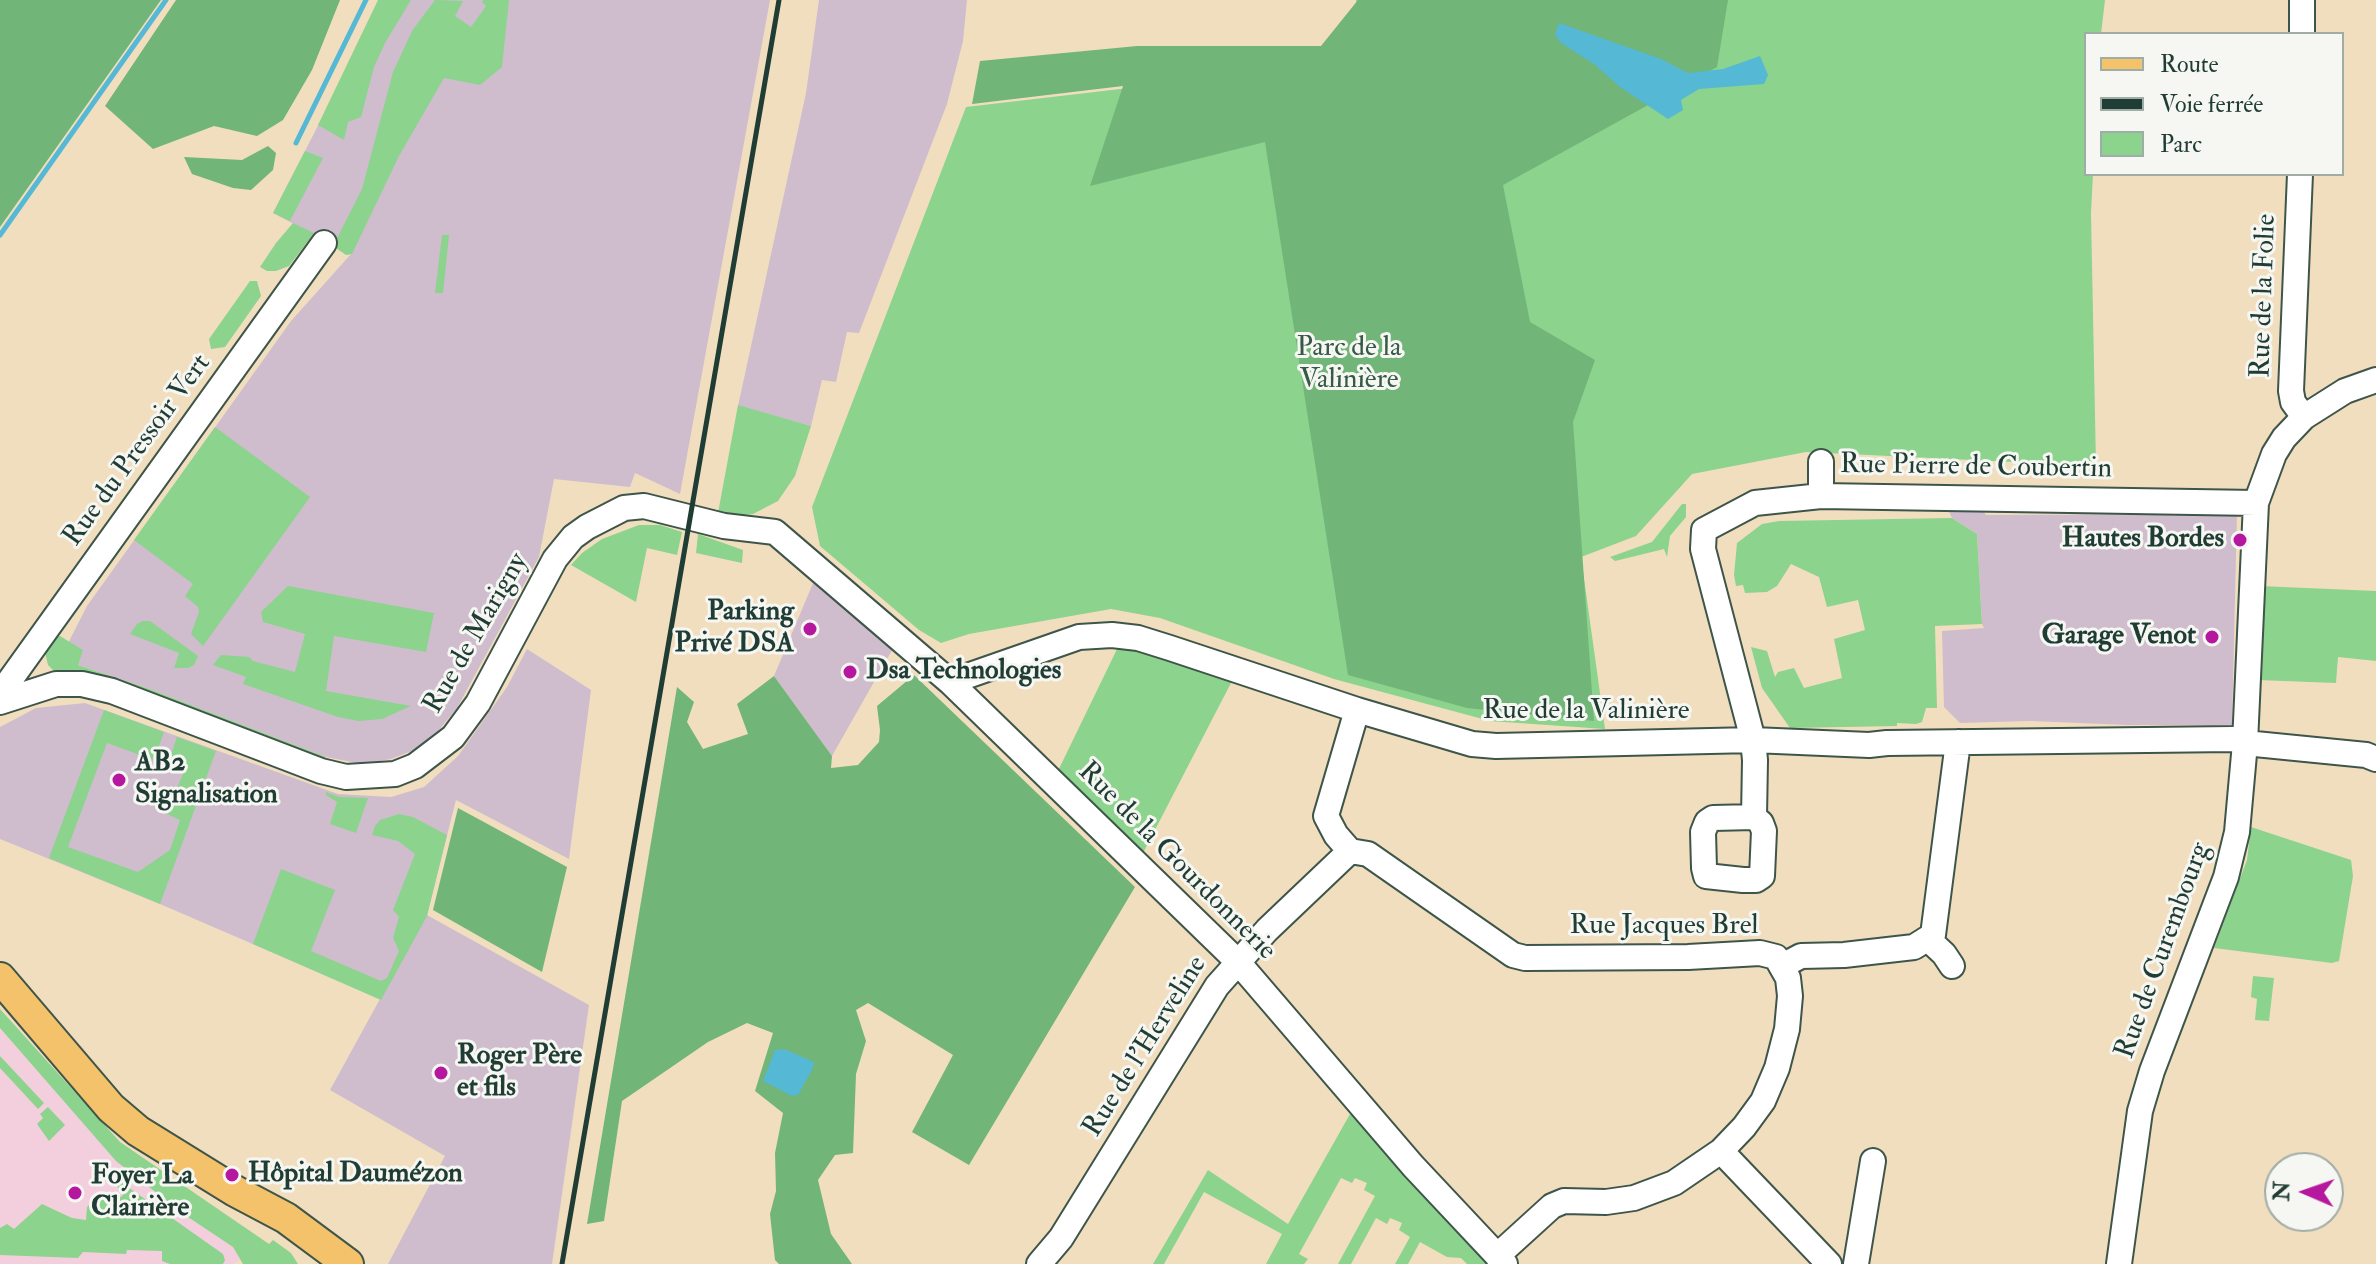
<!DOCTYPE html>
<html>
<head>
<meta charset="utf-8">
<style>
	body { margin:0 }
	#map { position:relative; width:2376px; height:1264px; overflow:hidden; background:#f1debf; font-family:"IM FELL Double Pica",serif }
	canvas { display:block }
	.legend { position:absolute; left:2084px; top:32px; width:260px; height:144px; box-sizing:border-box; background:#f6f6f2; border:2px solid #a0aca6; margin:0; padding:10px 14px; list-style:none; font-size:24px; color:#1f3d34 }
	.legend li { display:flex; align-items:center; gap:16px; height:40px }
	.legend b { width:40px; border:2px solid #a0aca6 }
	.north { position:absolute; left:2264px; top:1152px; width:80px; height:80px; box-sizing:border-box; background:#f6f6f2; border:2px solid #a0aca6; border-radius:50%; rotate:272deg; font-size:22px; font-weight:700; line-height:32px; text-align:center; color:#1f3d34 }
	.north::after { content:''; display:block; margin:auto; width:28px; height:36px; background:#b5179e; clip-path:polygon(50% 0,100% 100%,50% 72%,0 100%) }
</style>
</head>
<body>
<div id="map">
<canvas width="2376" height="1264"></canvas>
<ul class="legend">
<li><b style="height:10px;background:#f3c26a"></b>Route</li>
<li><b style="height:10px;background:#1f3d34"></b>Voie ferrée</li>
<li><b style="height:22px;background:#8cd38d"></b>Parc</li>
</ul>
<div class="north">N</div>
</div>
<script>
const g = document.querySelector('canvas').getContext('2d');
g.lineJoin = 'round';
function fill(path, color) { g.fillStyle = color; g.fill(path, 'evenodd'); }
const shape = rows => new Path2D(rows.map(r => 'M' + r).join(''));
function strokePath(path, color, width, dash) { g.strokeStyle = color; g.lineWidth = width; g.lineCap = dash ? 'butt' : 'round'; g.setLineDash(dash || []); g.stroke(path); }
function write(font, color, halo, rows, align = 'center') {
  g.font = font + ' "IM FELL Double Pica",serif'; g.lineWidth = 6; g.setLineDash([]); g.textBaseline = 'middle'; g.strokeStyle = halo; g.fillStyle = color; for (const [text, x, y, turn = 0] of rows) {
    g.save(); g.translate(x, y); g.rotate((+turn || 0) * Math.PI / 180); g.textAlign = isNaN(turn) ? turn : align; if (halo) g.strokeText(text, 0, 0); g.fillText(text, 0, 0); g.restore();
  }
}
const built = shape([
	[0,1009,120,1142,269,1244,233,1264,0,1264]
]);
const industrial = shape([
	[379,0,770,0,680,494,635,473,630,487,554,479,539,557,457,708,438,731,417,749,391,759,362,764,326,757,147,688,60,659,87,606,241,391,291,321,351,254,273,213,342,79],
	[819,0,967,0,963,41,947,104,859,333,847,332,836,382,822,380,811,426,738,406,806,93],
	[1978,504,1986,515,2237,514,2232,725,2128,725,2030,721,1960,723,1944,707,1942,631,1984,628,1982,624,1977,534,1952,518,1946,505],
	[816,576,895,645,832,756,774,676],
	[527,649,591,690,569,859,456,800,427,915,589,1005,552,1264,388,1264,445,1156,330,1090,380,999,160,904,0,839,0,727,36,708,85,703,338,794,391,797,424,787,458,756,507,687]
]);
const green = shape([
	[378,0,411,0,385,43,374,67,361,117,348,122,344,140,318,125],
	[435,0,463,1,455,16,471,27,486,6,482,2,483,0,509,0,502,67,480,85,444,78,399,156,352,254,346,255,333,246,362,189,393,72,412,31],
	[1356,0,2105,0,2101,34,2086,34,2086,174,2093,174,2091,213,2096,466,1806,452,1692,474,1636,536,1581,557,1605,729,1490,721,1334,679,1160,618,1111,609,969,634,941,643,919,630,820,546,812,507,966,107,1360,61],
	[305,151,323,158,290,221,273,213],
	[293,223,314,233,289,266,276,271,267,271,260,267,276,243],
	[442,235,449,235,443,293,435,293],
	[250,281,257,281,261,296,225,347,211,349,209,339],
	[738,405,811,426,795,476,778,501,753,514,733,516,718,513],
	[215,427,310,497,203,646,191,634,199,612,198,607,185,596,193,584,134,540],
	[1682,504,1686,504,1686,517,1670,536,1667,557,1664,549,1615,561,1610,557,1652,542],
	[1952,518,1977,534,1982,624,1935,626,1937,708,1926,708,1922,722,1916,724,1897,723,1897,726,1790,728,1762,688,1751,647,1767,651,1775,677,1778,672,1794,668,1804,688,1842,678,1834,639,1865,630,1858,600,1827,607,1819,577,1791,564,1777,586,1767,592,1745,593,1743,585,1736,586,1734,575,1737,543,1762,524,1779,521],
	[639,525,660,525,682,532,677,555,647,548,636,602,571,565,582,553,602,539],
	[698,534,743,550,742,563,696,553],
	[288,586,434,613,426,652,334,636,326,691,411,706,382,719,359,721,338,717,243,684,246,677,213,665,221,655,249,657,253,661,295,672,305,634,263,622,261,612],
	[2260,586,2376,591,2376,661,2338,657,2336,683,2258,680],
	[143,621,150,621,198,656,194,665,188,668,174,668,179,653,130,634,137,624],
	[60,636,83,650,78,665,147,688,326,757,324,759,105,677,56,673,48,665,45,652,55,637],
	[1120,643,1232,681,1143,853,1056,775],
	[104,710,164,732,154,760,107,743,68,847,138,872,170,850,180,820,167,814,186,766,169,760,177,737,216,751,160,904,49,858],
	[326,792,339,797,368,798,356,833,330,824,337,802,326,795],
	[399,814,413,817,447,835,427,916,381,1000,253,944,281,869,335,890,311,951,381,981,387,978,399,951,393,938,399,917,393,910,415,854,398,841,372,835,375,826,380,820],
	[2251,827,2351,860,2353,876,2339,961,2332,963,2214,948,2247,860],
	[2253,976,2274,978,2269,1021,2255,1020,2257,999,2251,997],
	[0,1009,120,1142,269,1244,273,1240,291,1253,298,1264,243,1264,233,1247,185,1215,116,1161,0,1028],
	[0,1056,44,1103,38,1109,0,1068],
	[48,1107,65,1125,49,1141,37,1124,43,1118,40,1114],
	[1350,1114,1491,1264,1467,1264,1461,1258,1447,1257,1420,1242,1408,1264,1395,1264,1410,1237,1399,1230,1402,1223,1390,1218,1387,1224,1376,1218,1351,1264,1338,1264,1375,1196,1364,1190,1367,1183,1355,1178,1352,1183,1341,1178,1299,1254,1308,1259,1304,1264,1266,1264,1282,1234,1204,1192,1164,1264,1153,1264,1208,1170,1288,1224],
	[118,1180,223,1254,225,1260,223,1264,170,1264,162,1261,162,1251,127,1250,126,1254,83,1252,78,1258,0,1255,0,1228,7,1224,14,1229,42,1204,72,1218,86,1220,87,1207,100,1195,109,1207,123,1195,114,1181]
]);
const forest = shape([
	[0,0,161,0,0,227],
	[176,0,340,0,312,70,283,120,257,136,214,126,153,149,105,106],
	[1358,0,1728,0,1717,67,1503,185,1530,322,1595,360,1573,422,1594,721,1467,708,1348,675,1265,142,1090,186,1123,86,972,104,980,61,1137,46,1321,46],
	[268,146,276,153,273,170,251,190,233,188,192,174,184,157,242,160],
	[914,675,1135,887,969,1165,912,1132,953,1055,868,1003,856,1010,866,1041,856,1074,853,1153,835,1155,818,1180,831,1234,852,1264,779,1264,775,1260,770,1214,776,1191,775,1153,783,1113,755,1091,773,1033,747,1023,708,1042,622,1101,604,1221,587,1224,677,687,694,702,687,722,703,749,748,734,737,704,774,676,832,756,831,768,858,765,879,742,880,730,877,706],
	[458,808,567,867,542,972,433,910]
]);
const water = shape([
	[1559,23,1661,59,1688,73,1723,69,1760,56,1768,75,1764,84,1699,89,1681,100,1683,110,1668,119,1620,87,1594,64,1561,43,1555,35],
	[784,1049,814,1062,812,1070,798,1095,792,1096,763,1081,775,1050]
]);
const stream = shape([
	[296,143,366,0],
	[0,235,166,0]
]);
const minor = shape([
	[2302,34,2302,0],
	[2300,174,2291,391,2293,402,2304,417],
	[1821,462,1821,496],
	[950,682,1079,637,1112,635,1138,638,1170,648,1357,710,1472,744,1496,746,1753,740,1869,745,1887,743,2233,739,2245,743,2366,755,2376,759],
	[0,694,324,243],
	[0,702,56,684,82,684,112,691,321,771,346,777,395,774,415,766,453,737,478,703,555,559,573,537,587,527,624,508,644,506,724,526,775,532,950,682,1237,961,1413,1166,1505,1264],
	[1754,817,1713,818,1707,822,1703,832,1704,868,1706,876,1743,880,1756,880,1762,876,1764,831,1761,823,1754,817,1755,760,1753,740,1703,549,1704,530,1755,503,1821,496,2256,503],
	[1350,851,1368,854,1513,955,1525,958,1688,957,1760,953,1776,957,1788,978,1790,996,1787,1029,1777,1068,1763,1101,1744,1127,1721,1151,1674,1183,1634,1198,1606,1202,1564,1201,1552,1206,1497,1256],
	[1929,940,1944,954,1952,966],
	[1782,966,1801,956,1844,955,1914,947,1933,935,1958,742],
	[1721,1151,1829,1264],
	[1039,1264,1061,1238,1217,986,1267,930,1350,851,1336,835,1326,816,1357,710],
	[1856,1264,1873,1161],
	[2119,1264,2140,1111,2152,1071,2226,877,2237,832,2245,743,2256,503,2274,454,2284,438,2304,417,2345,391,2376,380]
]);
const major = shape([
	[0,978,111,1108,138,1131,235,1191,286,1218,348,1264]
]);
const rail = shape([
	[562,1264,779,0]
]);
const markers = [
	[2240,540,8,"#b5179e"],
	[810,629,8,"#b5179e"],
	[2212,637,8,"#b5179e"],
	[850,672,8,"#b5179e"],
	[119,780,8,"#b5179e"],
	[441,1073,8,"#b5179e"],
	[232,1175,8,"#b5179e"],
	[75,1193,8,"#b5179e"]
];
const streetNames = [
	["Rue de la Folie",2265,296,-88],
	["Rue du Pressoir Vert",138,451,-54],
	["Rue Pierre de Coubertin",1976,468,1],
	["Rue de Marigny",477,634,-60],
	["Rue de la Valinière",1586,712],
	["Rue de la Gourdonnerie",1176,862,45],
	["Rue Jacques Brel",1664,927],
	["Rue de Curembourg",2164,951,-70],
	["Rue de l'Herveline",1146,1047,-58]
];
const parkNames = [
	["Parc de la",1349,349],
	["Valinière",1349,381]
];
const poiNames = [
	["Hautes Bordes",2224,540,"right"],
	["Parking",794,613,"right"],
	["Privé DSA",794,645,"right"],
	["Garage Venot",2196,637,"right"],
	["Dsa Technologies",866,672],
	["AB2",135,764],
	["Signalisation",135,796],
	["Roger Père",457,1057],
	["et fils",457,1089],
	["Hôpital Daumézon",248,1175],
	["Foyer La",91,1177],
	["Clairière",91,1209]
];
fill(built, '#f3cfde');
fill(industrial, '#cfbdce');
fill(green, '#8cd38d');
fill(forest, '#71b578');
fill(water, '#55b8d4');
strokePath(stream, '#55b8d4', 5);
strokePath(minor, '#3e5549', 28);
strokePath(major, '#3e5549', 34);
strokePath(minor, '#fff', 24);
strokePath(major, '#f3c26a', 30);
strokePath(rail, '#1f3d34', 5);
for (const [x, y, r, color] of markers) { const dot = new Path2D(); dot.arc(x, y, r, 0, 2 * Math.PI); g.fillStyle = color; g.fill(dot); strokePath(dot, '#f6f6f2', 3); }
write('28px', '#1f3d34', '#f6f6f2', streetNames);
write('28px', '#355b46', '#f6f6f2', parkNames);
write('bold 28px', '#1f3d34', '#f6f6f2', poiNames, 'left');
</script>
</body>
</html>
